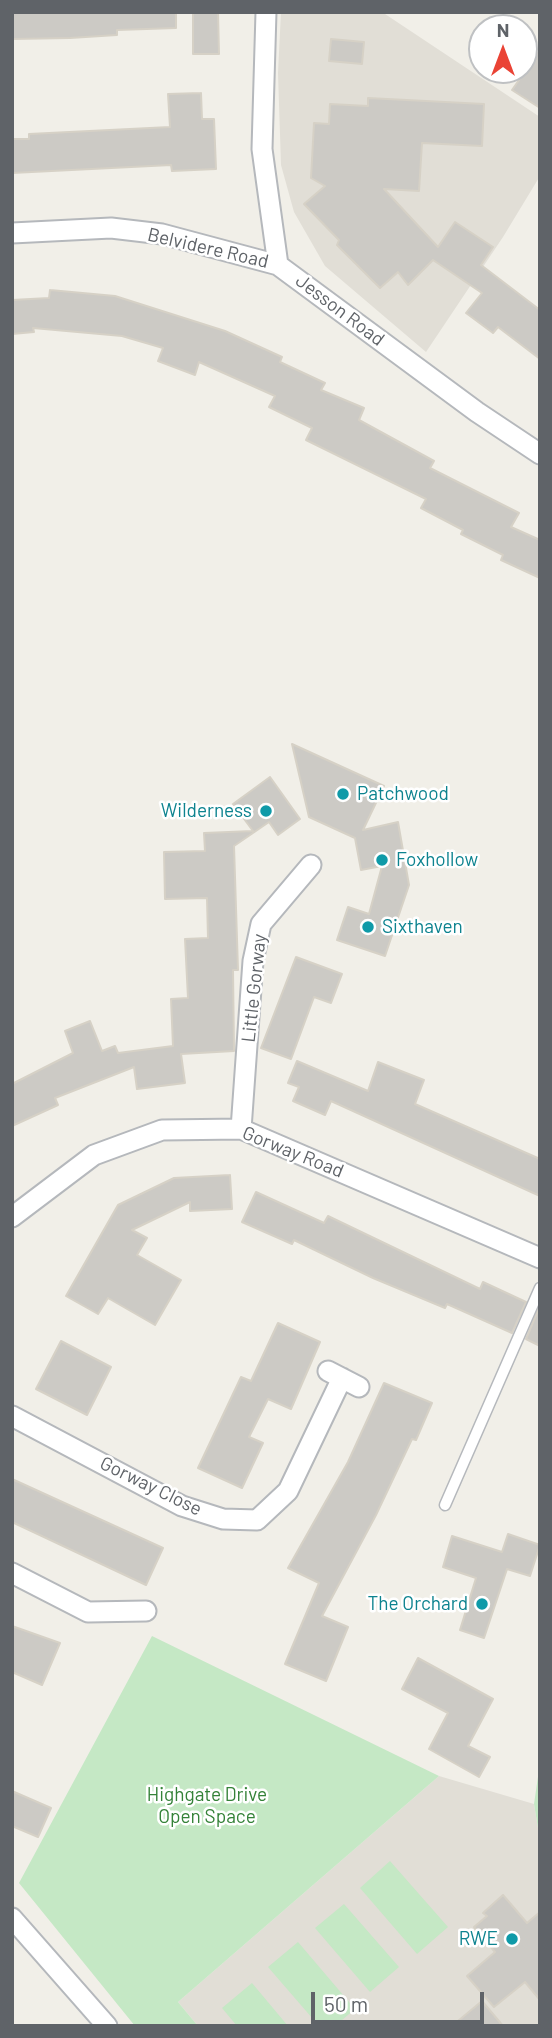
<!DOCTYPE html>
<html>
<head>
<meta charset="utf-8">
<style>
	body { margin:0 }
	#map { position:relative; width:552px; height:2038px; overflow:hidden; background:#f1efe8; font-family:Barlow,sans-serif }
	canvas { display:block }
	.frame { position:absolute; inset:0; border:14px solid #5f6368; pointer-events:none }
	.north { position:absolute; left:468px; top:14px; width:70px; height:70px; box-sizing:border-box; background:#fff; border:2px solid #bfc1c3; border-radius:50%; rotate:0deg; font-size:19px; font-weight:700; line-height:28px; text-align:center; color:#5f6368 }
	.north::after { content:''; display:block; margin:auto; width:24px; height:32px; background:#ea4335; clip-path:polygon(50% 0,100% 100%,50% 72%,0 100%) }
	.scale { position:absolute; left:311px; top:1992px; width:173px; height:32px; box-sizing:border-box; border:4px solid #5f6368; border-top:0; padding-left:9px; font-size:21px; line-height:24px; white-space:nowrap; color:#5f6368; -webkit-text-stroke:5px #fff; paint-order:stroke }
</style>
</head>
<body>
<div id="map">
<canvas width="552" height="2038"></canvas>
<div class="frame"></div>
<div class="north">N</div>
<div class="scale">50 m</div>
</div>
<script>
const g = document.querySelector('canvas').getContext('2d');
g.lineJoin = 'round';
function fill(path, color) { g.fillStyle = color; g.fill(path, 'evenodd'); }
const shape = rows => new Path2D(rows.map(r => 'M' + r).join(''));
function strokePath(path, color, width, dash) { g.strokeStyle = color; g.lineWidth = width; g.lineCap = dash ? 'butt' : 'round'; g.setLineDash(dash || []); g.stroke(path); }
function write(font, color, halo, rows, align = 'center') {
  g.font = font + ' Barlow,sans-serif'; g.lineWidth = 5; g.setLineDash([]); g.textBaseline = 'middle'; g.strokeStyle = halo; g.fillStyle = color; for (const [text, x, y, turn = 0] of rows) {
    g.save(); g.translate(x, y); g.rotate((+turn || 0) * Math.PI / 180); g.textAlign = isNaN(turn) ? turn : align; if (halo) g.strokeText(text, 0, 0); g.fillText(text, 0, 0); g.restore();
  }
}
const education = shape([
	[281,12,382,12,540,117,540,176,503,237,426,352,325,266,294,212,281,165,278,73],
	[439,1776,534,1804,540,1840,540,2026,198,2026,178,2002]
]);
const green = shape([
	[152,1636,439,1776,178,2002,198,2026,135,2026,19,1883],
	[540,1763,540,1840,534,1804],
	[390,1861,448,1927,417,1954,360,1888],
	[344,1904,399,1967,370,1992,315,1928],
	[298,1942,355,2009,335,2026,319,2026,268,1967],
	[252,1983,288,2026,237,2026,222,2008]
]);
const building = shape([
	[12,12,176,12,176,28,117,30,117,35,70,38,12,39,12,12],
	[193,12,218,12,219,54,193,54,193,12],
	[331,39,364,42,362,64,329,61,331,39],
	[540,50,540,108,512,90,540,50],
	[201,93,202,119,214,119,216,169,172,171,171,165,12,173,12,139,29,139,29,134,170,127,168,94,201,93],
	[368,98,484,104,482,146,422,143,419,191,384,189,438,247,455,222,493,247,481,265,540,310,540,359,498,327,493,333,466,313,482,293,433,260,408,285,398,272,380,288,337,245,339,240,304,204,325,186,311,178,314,123,329,124,330,104,368,106,368,98],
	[50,290,115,296,225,331,282,357,280,362,325,383,321,390,364,408,359,420,434,461,430,468,519,513,511,527,540,540,540,578,501,560,503,555,461,534,463,530,421,508,426,499,306,440,312,428,269,407,275,396,199,362,195,375,158,361,163,348,122,336,33,328,34,332,12,334,12,300,49,298,50,290],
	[292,744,384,786,363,830,398,822,409,885,385,956,337,940,348,907,369,914,382,866,361,870,355,838,309,817,292,744],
	[270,777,300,819,278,835,269,822,234,846,238,970,233,970,234,1051,181,1054,185,1083,137,1089,134,1067,55,1098,58,1105,12,1126,12,1084,73,1053,65,1031,90,1021,102,1051,115,1046,118,1053,173,1046,171,999,188,998,185,939,208,938,207,898,165,899,164,852,205,851,204,833,253,831,233,804,270,777],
	[296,957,342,974,331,1003,314,997,291,1059,261,1048,296,957],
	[297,1061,368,1091,378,1062,424,1080,415,1104,540,1159,540,1196,331,1101,325,1115,293,1101,299,1087,288,1083,297,1061],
	[230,1175,232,1209,190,1211,190,1202,132,1230,147,1238,137,1255,181,1280,155,1325,108,1298,98,1314,66,1296,118,1205,174,1178,230,1175],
	[256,1192,324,1223,328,1216,480,1289,483,1282,526,1302,512,1333,447,1304,445,1308,373,1278,294,1240,292,1244,242,1222,256,1192],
	[539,1308,540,1308,540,1346,526,1339,539,1308],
	[278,1323,320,1342,291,1409,268,1399,249,1437,263,1443,242,1488,198,1468,241,1377,251,1381,278,1323],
	[61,1341,111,1367,87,1415,36,1389,61,1341],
	[384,1383,432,1403,416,1440,412,1439,376,1515,322,1616,348,1627,326,1681,285,1664,319,1583,288,1568,348,1462,384,1383],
	[12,1479,163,1548,146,1585,12,1522,12,1479],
	[508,1534,540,1545,530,1576,507,1569,484,1638,460,1630,476,1578,443,1567,452,1536,502,1552,508,1534],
	[12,1626,60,1643,42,1685,12,1672,12,1626],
	[418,1658,493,1699,468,1746,490,1757,479,1777,429,1749,448,1713,402,1689,418,1658],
	[12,1791,51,1808,38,1837,12,1826,12,1791],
	[503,1895,527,1923,540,1912,540,2000,525,1982,494,2007,467,1976,495,1952,474,1927,487,1916,483,1913,503,1895],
	[482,2001,503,2026,452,2026,482,2001]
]);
const lane = shape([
	[445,1505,540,1288]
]);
const street = shape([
	[266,12,262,149,278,265],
	[12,233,111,228,162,234,278,265,477,412,540,454],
	[241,1129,253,961,261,924,311,865],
	[12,1217,94,1155,162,1130,241,1129,540,1258],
	[328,1371,359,1387],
	[12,1416,182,1506,223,1519,257,1520,288,1491,342,1378],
	[12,1573,88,1612,146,1611],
	[12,1918,107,2026]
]);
const markers = [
	[343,794,7,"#0f9aa8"],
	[266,811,7,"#0f9aa8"],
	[382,860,7,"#0f9aa8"],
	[368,927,7,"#0f9aa8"],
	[482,1604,7,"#0f9aa8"],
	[512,1939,7,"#0f9aa8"]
];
const streetNames = [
	["Belvidere Road",208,248,13],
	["Jesson Road",340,310,37],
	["Little Gorway",254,988,-84],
	["Gorway Road",293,1152,22],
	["Gorway Close",151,1486,26]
];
const cultureNames = [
	["Patchwood",357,794],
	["Wilderness",252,811,"right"],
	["Foxhollow",396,860],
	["Sixthaven",382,927],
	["The Orchard",468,1604,"right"],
	["RWE",498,1939,"right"]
];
const parkNames = [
	["Highgate Drive",207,1795],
	["Open Space",207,1817]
];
fill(education, '#e1ded6');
fill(green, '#c5e8c5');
fill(building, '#cccac5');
strokePath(building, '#d6d1c6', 2);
strokePath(lane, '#b5b8bc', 13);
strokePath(street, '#b5b8bc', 23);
strokePath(lane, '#fff', 10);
strokePath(street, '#fff', 19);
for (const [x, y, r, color] of markers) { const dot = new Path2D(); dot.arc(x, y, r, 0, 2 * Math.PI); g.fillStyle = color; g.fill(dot); strokePath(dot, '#fff', 2.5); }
write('19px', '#5f6368', '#fff', streetNames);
write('19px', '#0d838f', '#fff', cultureNames, 'left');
write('19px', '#348238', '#fff', parkNames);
</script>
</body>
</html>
